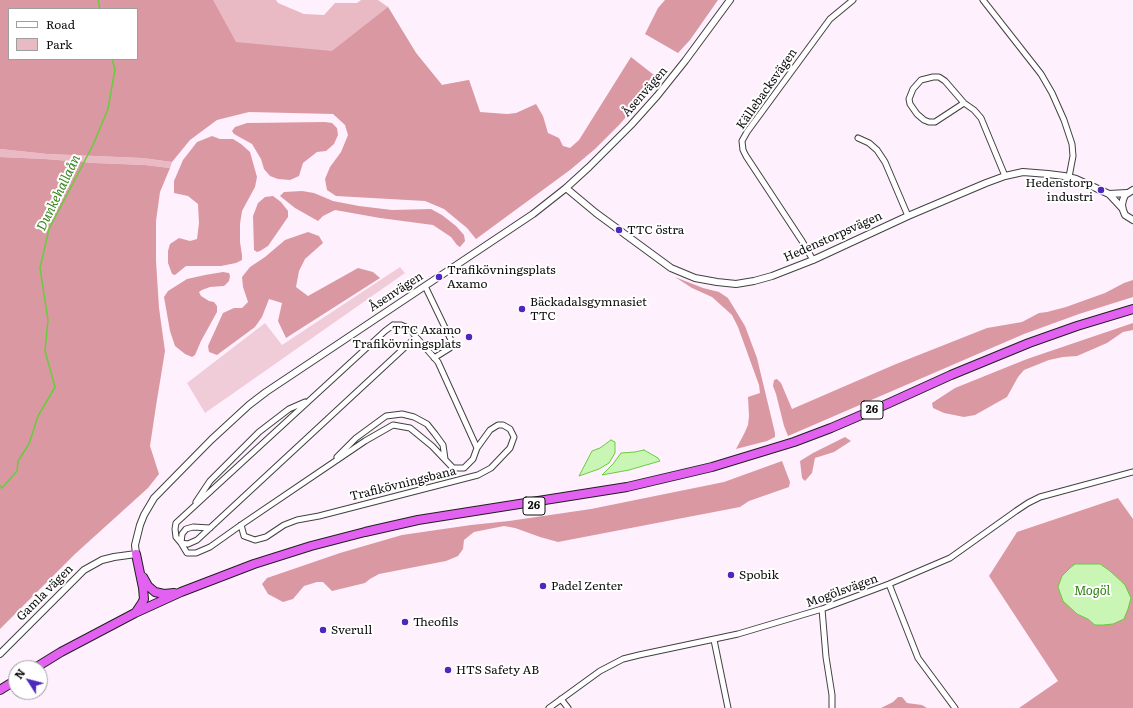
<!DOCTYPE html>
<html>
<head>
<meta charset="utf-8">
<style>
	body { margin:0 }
	#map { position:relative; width:1133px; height:708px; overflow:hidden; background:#fff0fd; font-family:Literata,serif }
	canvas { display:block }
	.legend { position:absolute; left:8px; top:8px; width:130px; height:52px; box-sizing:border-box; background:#fff; border:1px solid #9f9f9f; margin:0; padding:5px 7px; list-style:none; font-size:12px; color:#0e0e0e }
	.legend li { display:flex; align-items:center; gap:8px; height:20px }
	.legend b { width:20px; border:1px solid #9f9f9f }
	.north { position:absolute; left:8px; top:660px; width:40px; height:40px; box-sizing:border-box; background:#fff; border:1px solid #9f9f9f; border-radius:50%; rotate:306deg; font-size:11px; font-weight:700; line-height:16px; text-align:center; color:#0e0e0e }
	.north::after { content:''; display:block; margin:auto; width:14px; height:18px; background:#4e27be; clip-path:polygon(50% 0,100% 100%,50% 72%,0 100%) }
</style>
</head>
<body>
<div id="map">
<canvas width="1133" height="708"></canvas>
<ul class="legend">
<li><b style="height:5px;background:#fff"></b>Road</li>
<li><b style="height:11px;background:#e9bac4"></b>Park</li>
</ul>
<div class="north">N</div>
</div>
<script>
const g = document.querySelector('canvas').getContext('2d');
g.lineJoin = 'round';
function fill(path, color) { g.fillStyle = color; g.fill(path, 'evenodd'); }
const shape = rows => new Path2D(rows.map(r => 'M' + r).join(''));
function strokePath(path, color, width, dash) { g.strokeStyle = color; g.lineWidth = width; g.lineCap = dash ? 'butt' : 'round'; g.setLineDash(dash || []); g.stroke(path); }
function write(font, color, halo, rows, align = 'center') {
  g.font = font + ' Literata,serif'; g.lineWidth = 4; g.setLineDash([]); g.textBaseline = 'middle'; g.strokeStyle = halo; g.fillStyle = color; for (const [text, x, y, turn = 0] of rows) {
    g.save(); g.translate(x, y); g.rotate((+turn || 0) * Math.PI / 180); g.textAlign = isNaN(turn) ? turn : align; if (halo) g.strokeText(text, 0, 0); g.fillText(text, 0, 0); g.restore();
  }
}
const green = shape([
	[207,0,276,0,278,3,304,14,324,15,335,3,357,3,361,0,378,0,388,7,416,53,442,85,469,80,480,112,359,129,236,42,137,21],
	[0,149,47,154,142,158,172,162,170,168,145,165,95,163,45,159,0,157]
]);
const forest = shape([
	[0,0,213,0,236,42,332,51,388,7,416,53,442,85,469,80,480,112,507,114,516,113,536,104,543,116,548,133,559,138,563,146,570,148,579,140,631,57,659,79,620,124,595,149,570,170,476,239,467,228,444,209,425,201,336,196,327,190,325,179,330,167,341,152,348,135,345,125,333,114,249,112,217,120,190,140,172,162,142,158,47,154,0,149],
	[9,9,137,9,137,59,9,59],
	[665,0,718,0,690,40,678,53,645,34,658,8],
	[325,122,332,123,337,128,338,135,334,144,326,151,317,152,303,163,299,176,290,180,278,179,270,176,264,169,261,159,252,144,234,134,232,131,235,127,247,123],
	[212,136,220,139,233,139,241,144,250,152,257,177,255,187,242,211,240,224,240,242,242,255,242,260,236,263,221,266,186,266,175,275,172,274,168,263,168,251,170,244,179,238,190,241,197,239,199,223,198,204,188,196,174,193,174,181,183,160,197,142],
	[0,157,45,159,95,163,145,165,170,168,160,192,156,221,156,261,159,308,165,351,156,406,150,446,159,474,148,488,75,554,0,629],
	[302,191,314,193,333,201,359,206,392,210,431,209,442,215,456,226,464,235,465,241,460,247,457,245,451,237,433,225,380,218,335,210,323,216,318,221,295,208,280,196,284,192],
	[273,196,281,202,288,211,288,217,268,246,260,251,257,252,254,250,253,216,258,203,265,197],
	[308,232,319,236,323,243,305,259,299,271,296,287,308,296,358,268,373,272,380,278,286,338,278,321,282,303,269,299,262,317,255,327,217,355,209,352,208,346,223,313,234,308,242,308,248,302,243,287,242,277,250,267,265,257,285,240],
	[223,272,229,273,230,276,229,281,224,286,210,287,202,290,199,292,201,296,209,301,214,302,217,306,217,312,201,341,195,355,192,357,185,354,175,346,170,331,164,297,168,291,187,279,205,275],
	[675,277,703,288,719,292,728,298,745,326,757,358,775,433,775,437,767,441,736,449,744,434,748,425,749,416,748,397,760,393,759,385,738,327,732,315,712,297,692,288],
	[1133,280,1133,297,1079,314,1024,334,788,436,784,426,776,394,773,386,774,380,777,379,781,383,792,409,896,364,987,328,1022,322,1039,313,1047,312,1066,307,1105,293,1124,283],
	[1133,323,1133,330,1123,332,1107,343,1077,356,1063,357,1049,360,1024,370,1018,377,1007,397,975,415,964,417,944,413,933,408,932,403,955,388,1027,359],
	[845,437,851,441,834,452,815,458,812,473,805,481,802,478,800,461,813,453],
	[782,461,790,482,789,487,749,501,740,507,558,542,540,537,515,528,504,526,474,532,464,540,463,549,458,556,446,561,379,574,370,579,365,583,332,591,323,582,317,582,304,586,293,599,283,602,268,594,262,584,267,578,340,553,402,535,471,525,509,521,591,509,724,482],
	[1118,498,1133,519,1133,708,1019,708,1058,681,989,576,1017,532],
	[1100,564,1110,571,1125,585,1095,625,1088,619,1077,614],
	[898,697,902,697,907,703,922,705,927,708,881,708,893,702]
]);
const pitch = shape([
	[400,267,405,273,205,413,187,383,265,323,282,345]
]);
const water = shape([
	[611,440,615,442,615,453,609,463,599,469,579,476,592,451,600,448,611,440],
	[644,450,658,458,660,461,629,470,602,475,613,464,621,453,635,452,644,450],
	[1075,564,1100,564,1110,571,1125,585,1131,598,1128,609,1124,619,1113,624,1103,625,1095,625,1088,619,1077,614,1063,601,1058,587,1062,576,1070,568,1075,564]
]);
const stream = shape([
	[98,0,100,9],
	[0,486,2,488,17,471,18,461,29,444,38,416,55,387,45,351,48,320,40,268,49,229,93,145,108,109,115,69,112,59]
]);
const minor = shape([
	[983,0,1041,74,1052,93,1064,120,1072,144,1073,156,1069,177],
	[964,103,935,122,929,122,924,120,917,114,910,104,909,99,913,89,921,80,933,77,939,77,945,81,964,103,974,110,981,118,1005,176],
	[858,138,869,143,877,150,885,162,908,216],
	[813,260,802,241,746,156,743,150,742,141,747,132,830,19,853,0],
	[425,286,451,340,450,348,434,358],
	[393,325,401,325,410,329,416,337,197,540,188,544,181,543,176,537,175,529,176,523,385,331,393,325],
	[416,337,438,362,477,448],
	[337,457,356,438,386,416,402,414,414,417,427,424,435,434,443,445,445,459],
	[196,502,210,481,259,432,289,409,305,402],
	[210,528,193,527,186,529,182,534,181,543,187,553,196,553,210,547,241,525,365,441,393,425,410,428,432,446,453,468,464,468,473,459,477,448,490,430,498,425,503,425,510,429,514,437,510,448,491,468,478,475,319,516,297,520,284,525,266,537,255,540,244,536,241,525],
	[889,584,918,658,955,708],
	[822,609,826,657,832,695,832,708],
	[714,640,728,708],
	[561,699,568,708],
	[549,708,600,671,623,659,639,655,738,634,822,609,889,584,950,558,1016,511,1028,503,1040,497,1133,472]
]);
const tertiary = shape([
	[566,188,596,213,671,268,695,278,717,282,736,284,754,281,772,276,813,260,908,216,986,183,1005,176,1023,172,1048,174,1064,176,1076,179,1109,194,1122,208],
	[1133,190,1125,195,1123,200,1122,205,1123,210,1125,215,1133,220],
	[1109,194,1127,193],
	[0,654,84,570,102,560,114,557,136,554,135,545,140,525,144,515,154,498,211,440,249,405,266,392,533,214,566,188,589,167,631,125,657,96,685,61,730,0]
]);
const trunk = shape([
	[136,554,143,588,144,599,142,603,136,612],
	[143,577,148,586,155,592,164,594,174,593],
	[35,668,61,652,135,613,181,592,254,564,311,546,365,532,418,520,627,487,712,467,794,442,831,428,887,404,951,375,1029,343,1077,326,1133,309],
	[0,690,16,680]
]);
const markers = [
	[1101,190,4,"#4e27be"],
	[619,230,4,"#4e27be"],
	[439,277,4,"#4e27be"],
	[522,309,4,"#4e27be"],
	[469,337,4,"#4e27be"],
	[731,575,4,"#4e27be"],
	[543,586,4,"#4e27be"],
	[405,622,4,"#4e27be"],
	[323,630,4,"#4e27be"],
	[448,670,4,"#4e27be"]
];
const shields = [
	[872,410,22],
	[534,506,22]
];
const shieldNames = [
	["26",872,410],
	["26",534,506]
];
const streetNames = [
	["Källebacksvägen",767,89,-55],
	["Åsenvägen",645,92,-49],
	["Hedenstorpsvägen",833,237,-24],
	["Åsenvägen",396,292,-33],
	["Trafikövningsbana",403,484,-14],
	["Mogölsvägen",842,591,-20],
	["Gamla vägen",45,593,-45]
];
const poiNames = [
	["Hedenstorp",1093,183,"right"],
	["industri",1093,197,"right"],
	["TTC östra",627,230],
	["Trafikövningsplats",447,270],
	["Axamo",447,284],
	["Bäckadalsgymnasiet",530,302],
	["TTC",530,316],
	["TTC Axamo",461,330,"right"],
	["Trafikövningsplats",461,344,"right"],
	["Spobik",739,575],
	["Padel Zenter",551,586],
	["Theofils",413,622],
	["Sverull",331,630],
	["HTS Safety AB",456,670]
];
const waterNames = [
	["Dunkehallaån",59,193,-64],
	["Mogöl",1092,591]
];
fill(green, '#e9bac4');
fill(forest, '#da99a2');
fill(pitch, '#f0ccd8');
fill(water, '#caf6b5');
strokePath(water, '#67cc3d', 1);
strokePath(stream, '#67cc3d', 1.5);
strokePath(minor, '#414141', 7);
strokePath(tertiary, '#414141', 8);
strokePath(trunk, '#1f1f1f', 10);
strokePath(minor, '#fff', 5);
strokePath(tertiary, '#fff', 6);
strokePath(trunk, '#e361f0', 8);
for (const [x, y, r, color] of markers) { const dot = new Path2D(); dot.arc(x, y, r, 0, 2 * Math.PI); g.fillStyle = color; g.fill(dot); strokePath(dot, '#fff', 1.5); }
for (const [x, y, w] of shields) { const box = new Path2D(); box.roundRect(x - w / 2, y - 9, w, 18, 3); g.fillStyle = '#fff'; g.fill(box); strokePath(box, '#0e0e0e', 1); }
write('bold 11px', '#0e0e0e', null, shieldNames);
write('12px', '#0e0e0e', '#fff', streetNames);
write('12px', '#0e0e0e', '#fff', poiNames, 'left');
write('italic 13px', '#338317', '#fff', waterNames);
</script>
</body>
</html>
